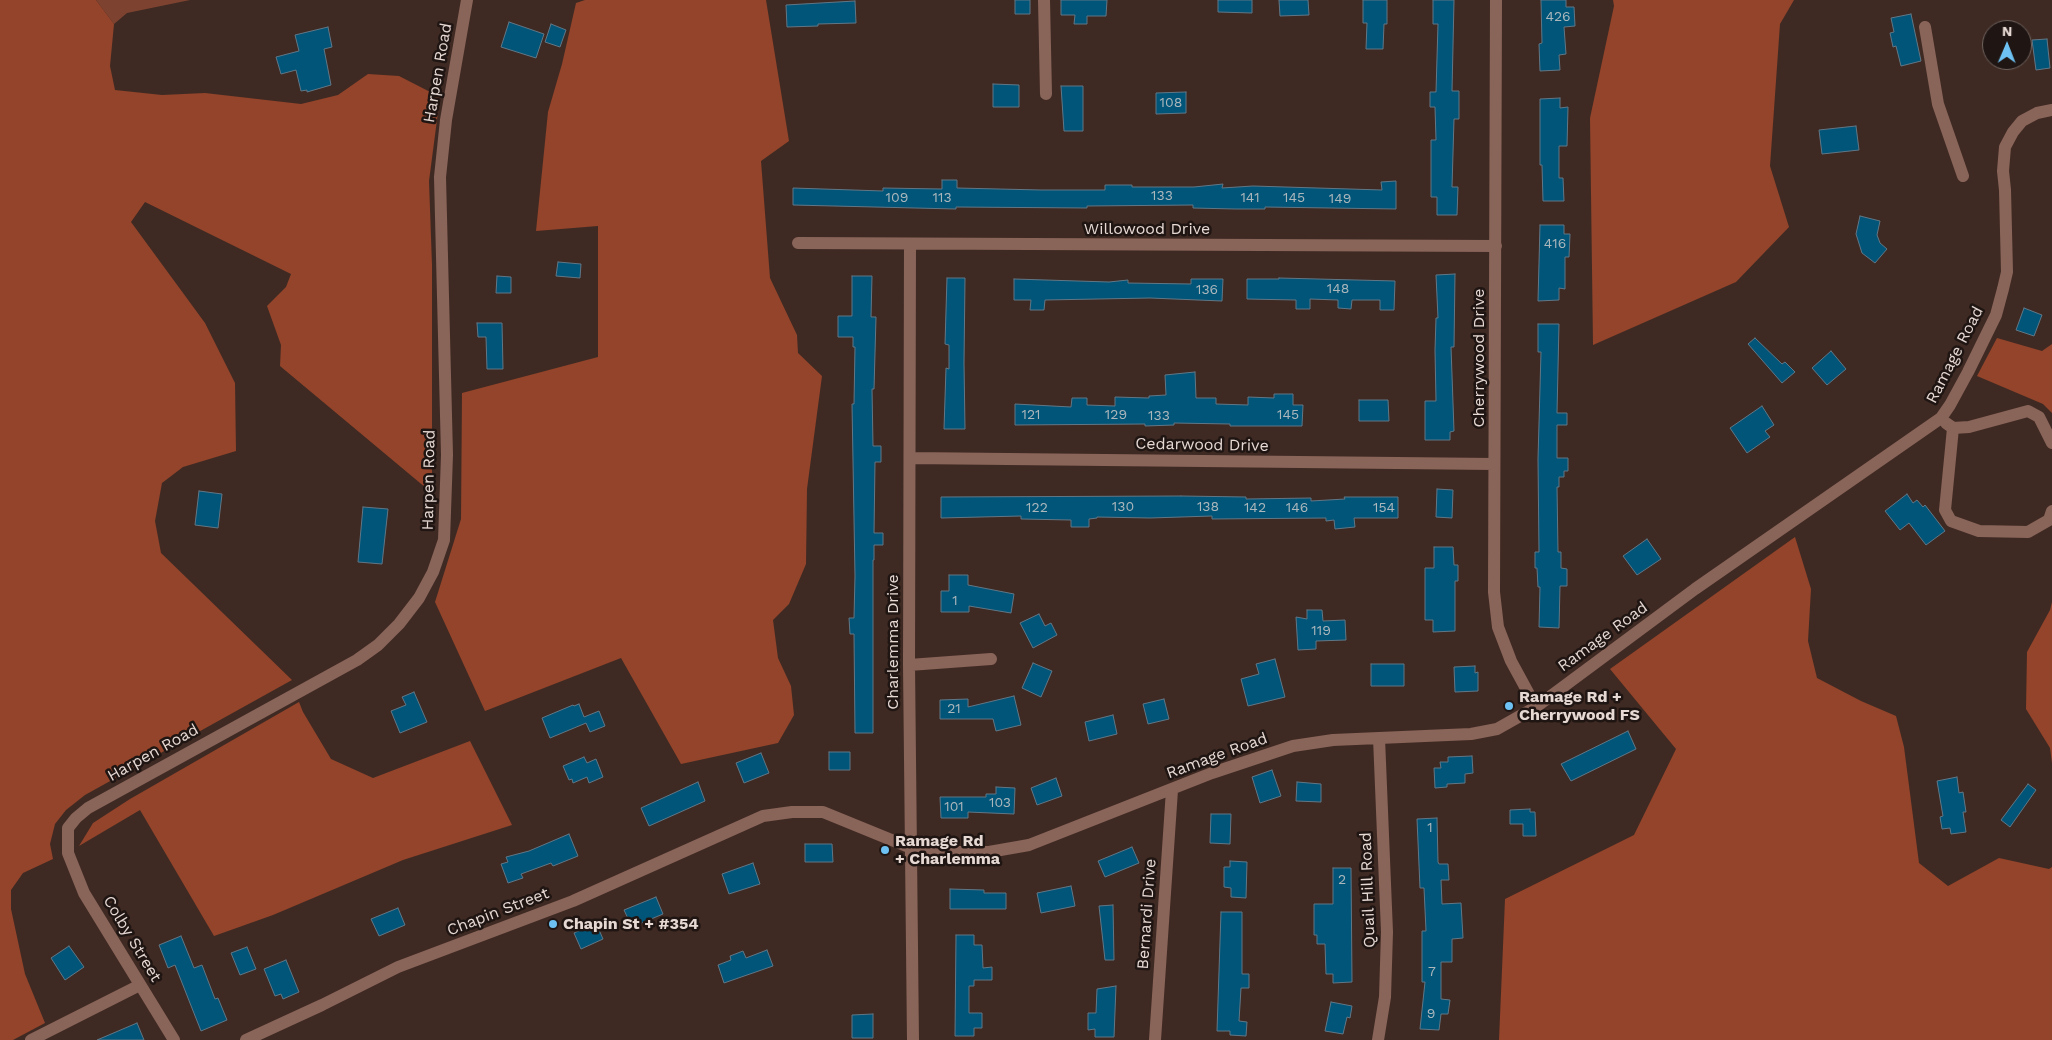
<!DOCTYPE html>
<html>
<head>
<meta charset="utf-8">
<style>
	body { margin:0 }
	#map { position:relative; width:2052px; height:1040px; overflow:hidden; background:#3f2a23; font-family:"Work Sans",sans-serif }
	canvas { display:block }
	.north { position:absolute; left:1982px; top:20px; width:50px; height:50px; box-sizing:border-box; background:#1f1512; border:1px solid #6f635f; border-radius:50%; rotate:1deg; font-size:14px; font-weight:700; line-height:20px; text-align:center; color:#e6d8d3 }
	.north::after { content:''; display:block; margin:auto; width:18px; height:22px; background:#6dc2f3; clip-path:polygon(50% 0,100% 100%,50% 72%,0 100%) }
</style>
</head>
<body>
<div id="map">
<canvas width="2052" height="1040"></canvas>
<div class="north">N</div>
</div>
<script>
const g = document.querySelector('canvas').getContext('2d');
g.lineJoin = 'round';
function fill(path, color) { g.fillStyle = color; g.fill(path, 'evenodd'); }
const shape = rows => new Path2D(rows.map(r => 'M' + r).join(''));
function strokePath(path, color, width, dash) { g.strokeStyle = color; g.lineWidth = width; g.lineCap = dash ? 'butt' : 'round'; g.setLineDash(dash || []); g.stroke(path); }
function write(font, color, halo, rows, align = 'center') {
  g.font = font + ' "Work Sans",sans-serif'; g.lineWidth = 5; g.setLineDash([]); g.textBaseline = 'middle'; g.strokeStyle = halo; g.fillStyle = color; for (const [text, x, y, turn = 0] of rows) {
    g.save(); g.translate(x, y); g.rotate((+turn || 0) * Math.PI / 180); g.textAlign = isNaN(turn) ? turn : align; if (halo) g.strokeText(text, 0, 0); g.fillText(text, 0, 0); g.restore();
  }
}
const green = shape([
	[96,0,190,0,127,13,114,24]
]);
const forest = shape([
	[0,0,96,0,114,24,110,66,115,90,162,95,205,93,301,104,338,95,368,74,399,76,440,97,429,181,432,265,432,493,280,366,281,345,267,306,286,287,291,274,145,202,131,222,205,323,235,383,236,451,183,467,162,483,155,521,161,553,292,680,85,795,66,810,55,824,50,844,53,859,23,873,11,890,11,909,25,974,45,1023,13,1040,0,1040],
	[585,0,766,0,789,141,761,161,770,278,797,335,798,353,822,376,807,489,806,564,789,604,773,620,778,658,791,686,794,715,778,743,681,764,621,658,485,711,435,602,461,519,462,393,598,357,598,226,536,231,548,112,562,64,576,3],
	[1613,0,1794,0,1780,24,1770,166,1789,227,1736,282,1593,345,1590,118,1614,6],
	[1997,338,2042,351,2052,344,2052,413,2043,404,1977,376],
	[1795,537,1811,589,1808,641,1817,678,1861,701,1896,716,1904,747,1919,863,1948,886,1999,858,2049,869,2052,867,2052,1040,1499,1040,1505,899,1634,835,1676,749,1610,669],
	[2052,602,2052,763,2050,748,2026,709,2027,652,2050,610],
	[299,702,303,712,331,759,373,778,470,741,512,825,403,860,273,915,214,936,140,810,79,846,93,823,130,799]
]);
const building = shape([
	[1015,0,1030,0,1030,14,1015,14,1015,0],
	[1061,0,1107,0,1106,16,1087,16,1087,24,1074,24,1075,15,1061,15,1061,0],
	[1218,0,1252,0,1252,13,1218,12,1218,0],
	[1279,0,1308,0,1309,15,1280,16,1279,0],
	[1363,0,1387,0,1387,24,1384,24,1383,49,1366,49,1367,23,1363,23,1363,0],
	[1433,0,1454,0,1452,91,1459,91,1459,119,1454,119,1452,187,1458,187,1457,215,1437,215,1437,197,1431,197,1431,140,1436,140,1435,107,1430,107,1430,92,1436,92,1438,24,1433,24,1433,0],
	[1541,0,1566,0,1566,7,1574,7,1575,26,1564,27,1566,54,1559,55,1560,70,1540,71,1539,44,1542,43,1541,0],
	[855,1,856,23,818,24,818,26,787,27,786,5,855,1],
	[1911,14,1921,61,1901,66,1896,46,1893,47,1890,33,1894,32,1891,18,1911,14],
	[509,22,544,34,536,58,501,47,509,22],
	[551,24,566,30,560,47,545,42,551,24],
	[328,27,332,47,324,49,331,85,307,92,307,90,301,91,296,70,281,74,276,57,299,51,295,35,328,27],
	[2047,39,2050,68,2036,70,2032,40,2047,39],
	[993,84,1019,85,1019,107,993,107,993,84],
	[1061,86,1083,86,1083,131,1064,131,1061,86],
	[1186,92,1186,113,1156,114,1156,93,1186,92],
	[1560,98,1560,108,1568,107,1567,146,1559,146,1559,178,1563,178,1564,201,1543,201,1542,165,1540,165,1540,99,1560,98],
	[1856,126,1859,150,1822,154,1819,130,1856,126],
	[942,180,957,180,957,188,1041,190,1105,190,1105,185,1132,185,1132,187,1194,187,1223,184,1222,188,1253,186,1382,190,1381,182,1396,181,1396,209,1265,207,1265,209,1235,209,1193,208,1193,205,1087,206,1087,208,956,207,956,209,793,205,793,188,883,191,883,188,942,189,942,180],
	[1860,216,1880,221,1877,235,1880,243,1887,249,1875,263,1862,253,1856,234,1860,216],
	[1540,225,1564,225,1564,234,1570,234,1569,257,1565,257,1565,289,1559,288,1559,300,1538,301,1540,225],
	[558,262,581,264,580,278,556,276,558,262],
	[1455,274,1454,347,1451,347,1454,431,1450,432,1450,440,1425,440,1425,401,1436,401,1435,350,1436,318,1438,318,1436,275,1455,274],
	[497,276,511,277,511,293,496,293,497,276],
	[852,276,872,276,871,317,876,317,874,389,872,389,873,446,881,446,881,462,875,462,874,533,883,533,883,545,874,545,874,560,873,560,873,733,855,733,854,634,850,634,849,618,854,618,855,576,852,404,854,404,855,347,853,347,853,337,838,337,838,316,852,316,852,276],
	[947,278,965,278,964,363,965,429,944,429,946,368,949,369,949,345,945,344,947,278],
	[1279,278,1395,281,1394,310,1380,310,1380,300,1352,300,1351,309,1338,308,1338,300,1310,299,1310,309,1296,309,1296,300,1247,299,1247,279,1279,279,1279,278],
	[1014,279,1109,282,1128,280,1128,283,1191,284,1191,279,1223,279,1222,301,1150,298,1045,300,1044,310,1030,310,1031,300,1014,300,1014,279],
	[2024,308,2042,315,2034,336,2016,330,2024,308],
	[477,323,502,323,503,369,487,369,486,337,478,337,477,323],
	[1538,324,1559,324,1557,413,1567,413,1567,425,1557,425,1557,458,1568,458,1568,471,1564,471,1564,477,1559,477,1559,487,1557,487,1558,552,1561,552,1561,568,1567,569,1567,586,1560,586,1559,628,1539,627,1540,587,1538,587,1537,568,1535,568,1535,552,1539,552,1538,459,1541,352,1538,352,1538,324],
	[1755,338,1782,364,1785,362,1795,372,1782,383,1748,344,1755,338],
	[1831,351,1846,369,1827,385,1812,368,1831,351],
	[1195,372,1196,398,1216,398,1216,404,1248,405,1248,397,1274,398,1274,394,1293,394,1293,405,1303,405,1302,426,1230,426,1230,424,1174,423,1174,425,1145,426,1145,424,1015,425,1015,404,1071,407,1072,398,1087,398,1087,405,1115,406,1115,397,1149,398,1149,396,1166,395,1165,375,1195,372],
	[1359,400,1388,400,1389,421,1359,421,1359,400],
	[1762,406,1774,425,1765,431,1770,437,1747,453,1730,428,1762,406],
	[1437,489,1453,490,1452,518,1436,517,1437,489],
	[199,491,222,494,218,528,195,525,199,491],
	[1907,494,1913,503,1917,500,1923,507,1925,505,1945,531,1926,545,1909,523,1900,530,1885,511,1907,494],
	[1181,496,1246,497,1246,499,1311,498,1311,501,1345,499,1344,497,1398,497,1398,518,1354,518,1355,527,1335,529,1334,520,1326,521,1326,518,1212,519,1212,516,1150,518,1097,517,1097,518,1089,519,1089,527,1071,527,1071,520,1021,519,1021,516,941,518,941,497,1181,496],
	[363,507,388,509,382,564,358,562,363,507],
	[1647,539,1661,559,1637,575,1623,556,1647,539],
	[1434,547,1453,547,1454,565,1458,565,1458,581,1455,581,1455,631,1433,632,1433,620,1425,620,1425,568,1434,568,1434,547],
	[949,575,968,575,968,585,1014,594,1011,613,969,606,969,612,941,612,941,591,949,591,949,575],
	[1307,610,1322,610,1323,621,1345,620,1346,640,1316,641,1316,649,1298,650,1296,617,1307,619,1307,610],
	[1039,614,1045,626,1051,623,1057,635,1033,648,1020,623,1039,614],
	[1275,659,1285,697,1248,706,1241,679,1259,674,1256,664,1275,659],
	[1033,663,1052,671,1041,697,1022,688,1033,663],
	[1371,664,1404,664,1404,686,1371,686,1371,664],
	[1475,666,1475,673,1478,672,1478,691,1455,692,1454,667,1475,666],
	[414,692,427,722,400,733,391,711,406,705,402,697,414,692],
	[1014,696,1021,725,996,731,993,719,940,719,940,700,968,699,968,707,1014,696],
	[1164,699,1169,719,1148,724,1143,704,1164,699],
	[579,704,584,717,599,711,605,726,590,732,586,723,550,738,542,718,573,705,574,706,579,704],
	[1113,715,1117,734,1089,741,1085,722,1113,715],
	[1628,731,1636,749,1571,781,1561,764,1628,731],
	[829,752,850,752,850,770,829,770,829,752],
	[761,753,769,773,744,783,736,763,761,753],
	[1472,756,1473,773,1465,774,1465,783,1447,784,1447,787,1435,788,1434,768,1441,768,1440,762,1448,762,1448,757,1472,756],
	[584,757,587,763,596,759,603,777,589,783,587,777,573,783,572,779,569,780,563,766,584,757],
	[1272,770,1281,796,1260,803,1252,777,1272,770],
	[1957,777,1959,793,1963,792,1966,812,1963,812,1966,832,1951,834,1950,828,1942,829,1940,817,1943,816,1937,781,1957,777],
	[1056,778,1062,796,1037,805,1031,788,1056,778],
	[698,782,705,801,649,826,641,808,698,782],
	[1297,782,1321,784,1321,802,1296,801,1297,782],
	[2028,784,2036,790,2010,827,2001,820,2028,784],
	[996,787,1015,788,1014,814,968,812,968,818,941,818,940,797,986,797,986,794,996,794,996,787],
	[1530,809,1530,812,1535,812,1536,836,1523,836,1523,824,1510,824,1510,810,1530,809],
	[1211,814,1231,814,1230,844,1210,843,1211,814],
	[1437,818,1438,862,1439,864,1448,864,1449,880,1441,880,1442,904,1461,903,1463,938,1452,939,1452,962,1441,962,1441,999,1450,1000,1448,1014,1441,1014,1439,1030,1420,1029,1425,982,1422,982,1422,931,1426,931,1424,888,1420,888,1417,819,1437,818],
	[569,834,578,856,553,866,551,863,521,874,523,878,508,883,501,864,508,862,506,857,529,851,569,834],
	[805,844,832,844,833,862,805,862,805,844],
	[1132,847,1139,863,1105,877,1098,861,1132,847],
	[1230,861,1247,862,1246,898,1231,897,1231,888,1224,887,1224,867,1230,867,1230,861],
	[753,863,760,884,729,894,722,874,753,863],
	[1333,868,1351,868,1352,982,1333,983,1333,974,1326,974,1325,944,1317,944,1317,935,1314,935,1314,904,1333,904,1333,868],
	[1071,886,1075,906,1041,913,1037,893,1071,886],
	[950,889,984,890,984,893,1006,893,1006,909,950,909,950,889],
	[656,897,663,914,632,927,624,910,656,897],
	[1113,905,1114,960,1105,960,1099,906,1113,905],
	[398,908,405,925,379,936,371,919,398,908],
	[1221,912,1242,912,1242,974,1249,974,1249,988,1241,988,1239,1021,1247,1022,1246,1036,1230,1035,1230,1031,1217,1031,1221,912],
	[596,923,603,939,581,949,574,933,596,923],
	[956,935,974,935,974,945,982,945,983,968,992,967,992,980,974,980,974,986,969,986,969,1013,982,1013,982,1028,974,1028,974,1036,955,1036,956,935],
	[181,936,194,968,202,965,215,999,218,998,227,1020,201,1031,175,965,168,968,159,945,181,936],
	[69,946,84,967,65,980,51,958,69,946],
	[247,947,256,969,240,975,231,953,247,947],
	[767,950,773,966,724,983,718,965,731,960,730,956,743,951,746,958,767,950],
	[286,960,299,992,283,999,281,994,275,996,264,969,286,960],
	[1116,986,1114,1037,1095,1037,1095,1029,1088,1030,1088,1013,1096,1013,1097,989,1116,986],
	[1331,1002,1352,1006,1350,1018,1347,1017,1343,1034,1325,1031,1331,1002],
	[873,1014,873,1038,852,1038,852,1015,873,1014],
	[137,1023,144,1040,97,1040,137,1023]
]);
const minor = shape([
	[1044,0,1046,94],
	[1496,0,1494,592,1498,627,1511,661,1536,707],
	[1925,27,1938,104,1963,176],
	[798,243,1496,246],
	[910,244,909,665,913,1040],
	[1946,423,1953,428,1969,427,2028,411,2039,417,2052,443],
	[1953,428,1945,510,1951,521,1979,531,2028,532,2049,520,2052,511],
	[910,458,1494,464],
	[909,665,991,659],
	[31,1040,140,985],
	[174,1040,84,893,68,853,68,828,76,818,88,808,357,660,378,645,399,624,419,598,433,572,444,540,447,455,440,177,446,120,467,0],
	[246,1040,322,1005,398,967,573,901,763,816,792,812,823,812,921,852,989,852,1029,845,1212,773,1293,746,1333,740,1471,734,1497,729,1536,707,1695,589,1941,418,1950,405,1968,372,1996,315,2003,289,2007,272,2005,190,2003,171,2005,147,2013,132,2022,121,2037,113,2052,110],
	[1155,1040,1172,790],
	[1378,1040,1385,997,1387,932,1379,738]
]);
const markers = [
	[1509,706,5,"#6dc2f3"],
	[885,850,5,"#6dc2f3"],
	[553,924,5,"#6dc2f3"]
];
const numberNames = [
	["426",1558,17],
	["108",1171,103],
	["133",1162,196],
	["109",897,198],
	["113",942,198],
	["141",1250,198],
	["145",1294,198],
	["149",1340,199],
	["416",1555,244],
	["148",1338,289],
	["136",1207,290],
	["121",1031,415],
	["129",1116,415],
	["145",1288,415],
	["133",1159,416],
	["130",1123,507],
	["138",1208,507],
	["122",1037,508],
	["142",1255,508],
	["146",1297,508],
	["154",1384,508],
	["1",955,601],
	["119",1321,631],
	["21",954,709],
	["103",1000,803],
	["101",954,807],
	["1",1430,828],
	["2",1342,880],
	["7",1432,972],
	["9",1431,1014]
];
const streetNames = [
	["Harpen Road",438,73,-80],
	["Willowood Drive",1147,229],
	["Ramage Road",1955,355,-63],
	["Cherrywood Drive",1479,358,-90],
	["Cedarwood Drive",1202,445,1],
	["Harpen Road",429,480,-89],
	["Ramage Road",1603,637,-36],
	["Charlemma Drive",893,642,-90],
	["Harpen Road",153,753,-29],
	["Ramage Road",1217,756,-20],
	["Quail Hill Road",1368,890,-92],
	["Chapin Street",498,912,-21],
	["Bernardi Drive",1147,914,-86],
	["Colby Street",132,939,59]
];
const poiNames = [
	["Ramage Rd +",1519,697],
	["Cherrywood FS",1519,715],
	["Ramage Rd",895,841],
	["+ Charlemma",895,859],
	["Chapin St + #354",563,924]
];
fill(green, '#7e4330');
fill(forest, '#93442a');
fill(building, '#005579');
strokePath(building, '#617786', 1);
strokePath(minor, '#896459', 12);
for (const [x, y, r, color] of markers) { const dot = new Path2D(); dot.arc(x, y, r, 0, 2 * Math.PI); g.fillStyle = color; g.fill(dot); strokePath(dot, '#1f1512', 2); }
write('14px', '#acb7bc', null, numberNames);
write('16px', '#e6d8d3', '#1f1512', streetNames);
write('bold 16px', '#e6d8d3', '#1f1512', poiNames, 'left');
</script>
</body>
</html>
